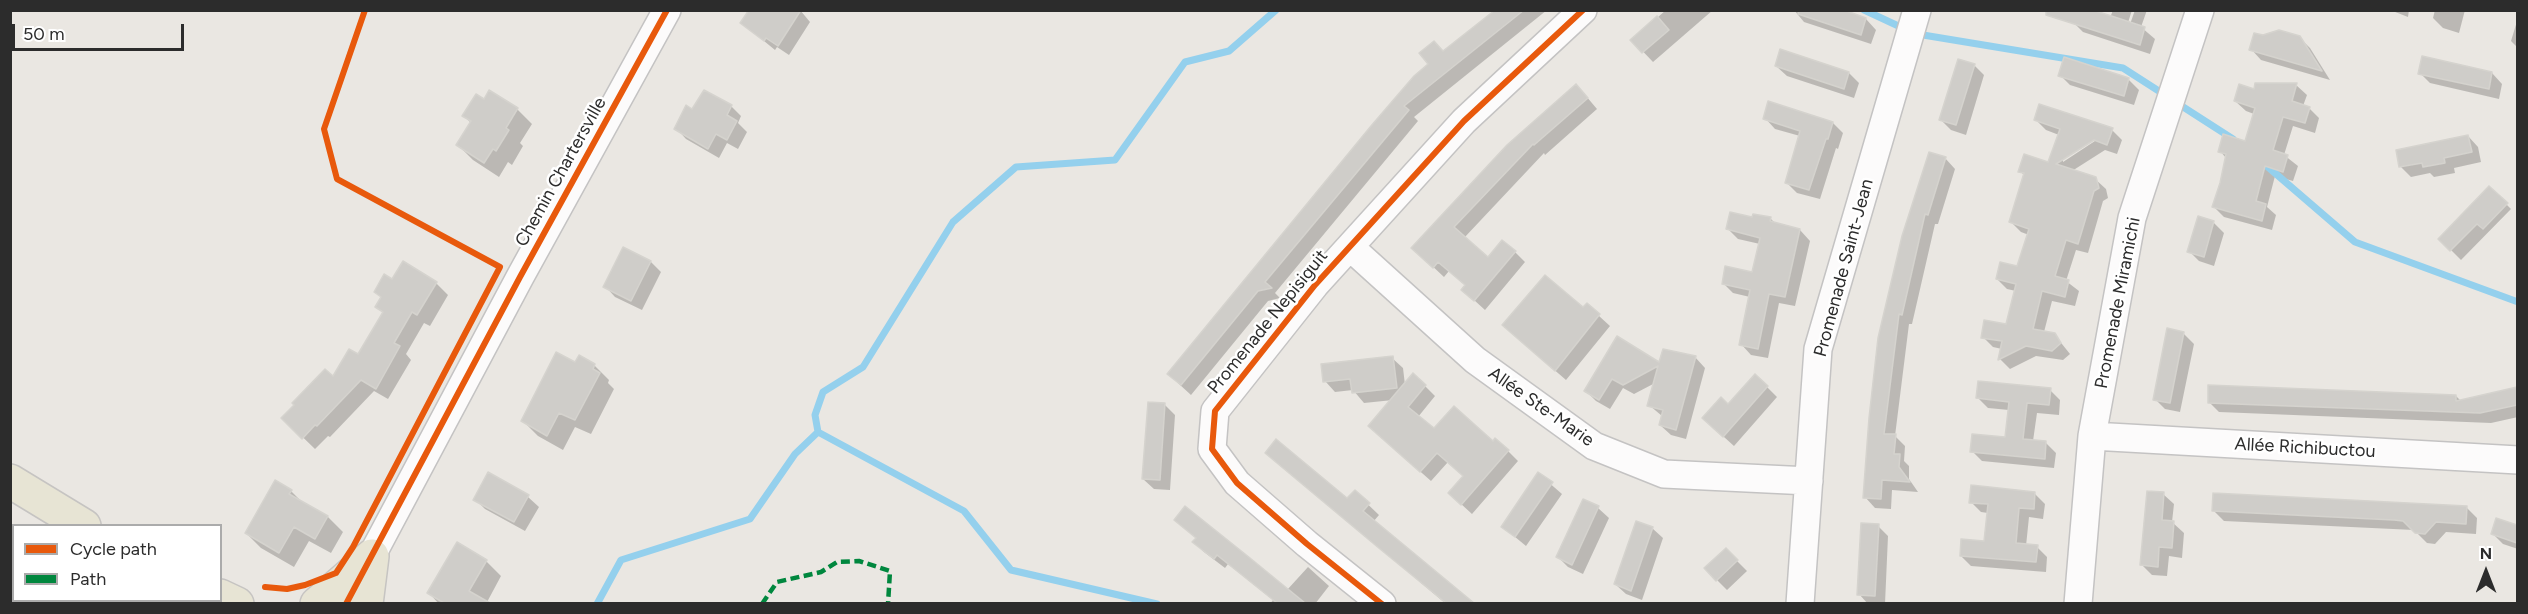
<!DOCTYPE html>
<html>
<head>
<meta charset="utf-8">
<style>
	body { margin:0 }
	#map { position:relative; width:2528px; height:614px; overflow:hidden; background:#eae7e2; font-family:Figtree,sans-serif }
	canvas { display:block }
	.frame { position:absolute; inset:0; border:12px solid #2c2c2c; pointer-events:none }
	.legend { position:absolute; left:12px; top:524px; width:210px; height:78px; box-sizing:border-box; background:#fff; border:2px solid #ababab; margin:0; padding:8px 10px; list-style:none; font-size:18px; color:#2c2c2c }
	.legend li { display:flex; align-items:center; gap:12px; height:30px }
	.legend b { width:30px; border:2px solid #ababab }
	.north { position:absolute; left:2456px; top:542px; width:60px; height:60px; -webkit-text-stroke:4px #fff; paint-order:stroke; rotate:0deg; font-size:16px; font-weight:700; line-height:24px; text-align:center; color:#2c2c2c }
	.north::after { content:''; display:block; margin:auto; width:21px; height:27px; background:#2c2c2c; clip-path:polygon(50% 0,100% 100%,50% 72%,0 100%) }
	.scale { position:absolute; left:12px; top:24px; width:172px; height:27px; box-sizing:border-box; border:3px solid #2c2c2c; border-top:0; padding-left:8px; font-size:18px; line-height:21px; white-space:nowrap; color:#2c2c2c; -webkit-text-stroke:4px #fff; paint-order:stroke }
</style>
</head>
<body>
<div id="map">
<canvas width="2528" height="614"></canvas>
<div class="frame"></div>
<ul class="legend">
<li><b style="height:8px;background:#e8590c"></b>Cycle path</li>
<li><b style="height:8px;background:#00873e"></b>Path</li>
</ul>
<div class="north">N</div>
<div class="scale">50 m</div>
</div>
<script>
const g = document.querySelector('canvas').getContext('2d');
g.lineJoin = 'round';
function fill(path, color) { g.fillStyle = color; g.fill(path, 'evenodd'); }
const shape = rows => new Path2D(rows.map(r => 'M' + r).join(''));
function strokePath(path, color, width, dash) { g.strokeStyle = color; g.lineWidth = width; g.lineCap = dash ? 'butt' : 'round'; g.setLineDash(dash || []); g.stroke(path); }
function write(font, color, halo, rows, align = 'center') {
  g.font = font + ' Figtree,sans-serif'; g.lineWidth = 5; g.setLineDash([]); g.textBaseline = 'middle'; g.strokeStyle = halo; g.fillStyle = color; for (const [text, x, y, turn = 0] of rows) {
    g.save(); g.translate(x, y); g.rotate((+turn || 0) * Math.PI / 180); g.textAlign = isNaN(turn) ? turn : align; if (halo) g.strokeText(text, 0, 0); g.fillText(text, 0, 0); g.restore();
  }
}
const shadow = shape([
	[800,10,810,22,789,55,777,47,775,50,742,23],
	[1497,10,1547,10,1414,117,1418,121,1275,293,1280,298,1268,301,1191,395,1179,384,1169,374,1444,53],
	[1666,10,1713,10,1653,62,1632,40],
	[1794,10,1841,10,1866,19,1876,30,1871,44,1804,22],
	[2113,10,2132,10,2126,29,2128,30,2135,10,2147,10,2141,27,2155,39,2150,54,2083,32,2073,22,2110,18],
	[2390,10,2409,10,2408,17],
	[2435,10,2465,10,2459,33,2443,28,2433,18],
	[2518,18,2518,48,2511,41],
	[2299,37,2310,48,2330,80,2261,60,2251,49],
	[1974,65,1984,75,1966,135,1951,130,1940,119],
	[1776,66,1849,73,1859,83,1854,98,1787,76],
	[2420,73,2492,73,2502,84,2499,99,2430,83],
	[2060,75,2128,79,2139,90,2134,105,2070,85],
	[2257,85,2296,85,2307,95,2303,106,2309,108,2319,118,2315,133,2293,126,2284,155,2298,166,2293,181,2275,176,2267,207,2276,215,2272,230,2224,217,2214,207,2222,183,2226,158,2220,151,2246,143,2254,114,2246,111,2235,101,2255,91],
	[1586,96,1597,109,1545,155,1544,153,1464,238,1488,259,1515,252,1525,262,1485,310,1463,290,1466,286,1449,271,1444,277,1413,248],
	[484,101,517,109,532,124,520,143,523,146,512,165,508,162,499,177,473,160,458,145,471,123,464,116],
	[731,106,741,116,738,123,747,132,738,149,727,143,719,158,686,139,676,128,693,111],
	[1765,118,1833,123,1843,133,1838,149,1836,148,1820,199,1797,193,1786,182,1800,136,1775,129],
	[2036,120,2112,130,2122,140,2117,154,2105,150,2072,171,2095,179,2106,189,2108,198,2103,201,2088,253,2076,250,2066,281,2079,291,2075,306,2052,301,2044,332,2054,334,2070,354,2063,360,2036,356,2010,369,2000,359,2002,349,1993,347,1983,337,2007,326,2016,291,2007,289,1997,279,2018,268,2029,235,2021,232,2011,222,2025,176,2020,171,2049,164,2059,135,2046,130],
	[2099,135,2101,137,2063,162,2063,158],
	[2468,136,2478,147,2481,162,2454,168,2455,173,2434,177,2430,173,2411,177,2401,167],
	[1945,158,1955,169,1938,224,1935,224,1912,324,1909,324,1895,436,1905,446,1904,461,1909,466,1909,479,1918,492,1892,490,1891,509,1875,508,1865,497,1879,338],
	[2490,188,2511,209,2461,260,2440,239],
	[1770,218,1776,224,1800,230,1810,241,1795,306,1779,303,1768,358,1751,355,1741,344,1750,297,1733,293,1723,283,1753,274,1760,244,1738,239,1728,229,1753,219],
	[2199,218,2214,223,2224,233,2214,266,2199,261,2189,251],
	[624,249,651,262,661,272,642,310,615,297,605,286],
	[393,281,436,283,448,295,430,326,424,323,406,354,411,360,388,399,374,391,330,437,328,436,315,449,283,418,358,356,383,313,377,307,382,298,376,292],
	[1587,305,1610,326,1566,380,1514,335,1584,309],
	[2183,333,2194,344,2180,412,2165,409,2155,399],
	[1617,339,1660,365,1695,357,1705,368,1686,439,1671,435,1660,425,1662,416,1649,405,1655,383,1634,394,1623,388,1610,409,1596,401,1586,391],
	[1392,358,1403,368,1405,385,1425,386,1435,396,1418,417,1435,430,1493,443,1508,451,1518,461,1472,514,1460,503,1464,476,1448,462,1431,481,1380,436,1393,400,1364,403,1353,390,1335,392,1325,381],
	[576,364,594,365,609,380,608,383,614,389,591,434,575,427,563,450,538,436,523,421],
	[1767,387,1777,397,1734,446,1714,428,1729,406],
	[2518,389,2518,417,2491,423,2219,412,2209,402,2456,396,2461,401],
	[2050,390,2060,400,2059,415,2037,413,2033,441,2045,442,2056,453,2054,468,1982,461,1972,451,2007,439,2009,410,1988,408,1978,398],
	[1165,405,1175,415,1170,490,1154,489,1143,479],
	[1267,453,1348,500,1355,492,1379,515,1373,522,1471,604,1446,604],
	[489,474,528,497,539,507,525,531,485,509,475,499],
	[1539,474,1562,494,1526,546,1503,527],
	[291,491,303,503,328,517,343,532,331,553,309,541,294,567,261,548,246,533],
	[2035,494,2045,504,2043,519,2029,517,2026,546,2037,547,2047,557,2046,572,1971,566,1961,556,1986,542,1988,513,1981,512,1971,502],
	[2163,494,2174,504,2172,522,2184,533,2182,558,2169,556,2167,576,2152,575,2142,565],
	[1584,501,1598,508,1609,518,1583,574,1568,567,1558,557],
	[2467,508,2477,518,2476,534,2446,532,2435,544,2427,543,2414,530,2224,521,2214,511],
	[2497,519,2518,526,2518,549,2503,544,2493,534],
	[1176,520,1287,590,1308,567,1329,586,1315,604,1270,604,1273,600,1228,564,1225,568,1204,552,1194,542,1197,539],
	[1878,526,1888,536,1885,604,1868,604,1859,594],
	[1652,528,1663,538,1642,600,1626,594,1615,584],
	[457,544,486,561,501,576,486,604,439,604,429,593],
	[1726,550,1747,571,1727,590,1717,580]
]);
const stream = shape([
	[1864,10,1907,30],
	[1917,34,2123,68,2165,95],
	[2177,103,2233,139],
	[2261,161,2355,242,2518,302],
	[818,432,815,415,823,392,863,367,953,222,1016,167,1115,160,1185,62,1229,51,1276,10],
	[818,432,964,511,1011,570,1157,604],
	[597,604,621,560,750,519,795,454,818,432]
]);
const building = shape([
	[749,10,801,10,778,46,766,38,764,41,740,23,749,10],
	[1495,10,1524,10,1404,106,1409,110,1265,282,1272,288,1258,291,1181,385,1167,374,1371,126,1414,76,1428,64,1419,53,1434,41,1443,51,1495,10],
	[1799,10,1844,10,1866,18,1861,35,1798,14,1799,10],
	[2046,10,2093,10,2145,27,2140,45,2046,15,2046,10],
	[1657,16,1669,30,1642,53,1630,40,1657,16],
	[2279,30,2300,36,2322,71,2249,50,2254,33,2263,35,2279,30],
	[1780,49,1849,72,1844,89,1775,66,1780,49],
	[2422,56,2492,72,2489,89,2418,74,2422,56],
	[2064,57,2129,78,2124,96,2058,76,2064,57],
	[1958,59,1975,64,1956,125,1939,120,1958,59],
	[2255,83,2297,83,2292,101,2310,107,2305,123,2283,117,2273,150,2288,155,2283,172,2265,166,2256,201,2266,204,2262,221,2212,207,2220,183,2226,154,2218,152,2223,134,2245,141,2255,108,2234,101,2239,84,2254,89,2255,83],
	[1576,84,1588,98,1534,145,1533,144,1454,227,1488,257,1502,240,1516,251,1474,301,1461,290,1465,285,1438,262,1433,268,1411,248,1507,145,1576,84],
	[489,90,518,108,506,128,509,130,496,151,493,149,484,163,456,145,471,121,462,116,476,94,484,99,489,90],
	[704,90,732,105,727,115,737,121,727,140,716,134,708,149,674,129,686,105,692,109,704,90],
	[1768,101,1833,122,1828,139,1826,139,1809,190,1785,183,1800,131,1763,119,1768,101],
	[2039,104,2113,128,2107,145,2094,140,2056,164,2096,177,2099,188,2094,191,2078,244,2066,240,2055,276,2069,280,2065,297,2042,291,2033,329,2055,333,2061,343,2052,351,2026,346,1998,360,2002,341,1981,338,1984,320,2006,324,2016,284,1996,279,2000,262,2017,266,2029,229,2009,222,2024,173,2018,172,2024,154,2048,162,2060,129,2034,120,2039,104],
	[2468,135,2472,152,2444,158,2445,163,2423,167,2422,163,2399,167,2396,150,2468,135],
	[1929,152,1946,157,1928,215,1925,214,1902,315,1899,314,1884,434,1896,434,1894,454,1900,454,1899,467,1910,482,1882,480,1881,499,1863,498,1869,418,1878,338,1902,236,1929,152],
	[2489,186,2508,203,2483,229,2477,224,2450,251,2438,239,2489,186],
	[1730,212,1752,217,1753,214,1771,217,1770,221,1800,229,1785,297,1769,294,1758,349,1739,345,1750,290,1722,284,1725,266,1752,272,1760,238,1726,229,1730,212],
	[2198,216,2214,221,2204,257,2187,252,2198,216],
	[623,247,651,261,631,301,603,287,623,247],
	[403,261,437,282,417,315,412,312,394,343,400,346,376,389,361,380,317,426,315,425,302,439,281,418,294,405,292,403,325,369,333,376,349,349,358,354,383,312,375,307,381,297,374,292,384,274,392,279,403,261],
	[1545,275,1583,307,1587,303,1600,314,1555,371,1502,325,1545,275],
	[2167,328,2184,332,2170,403,2153,400,2167,328],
	[1617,336,1659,362,1663,349,1696,356,1676,430,1659,425,1663,410,1647,406,1658,366,1623,385,1612,379,1599,400,1584,391,1617,336],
	[556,352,575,362,579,355,595,364,593,369,600,373,575,420,559,413,547,436,521,421,556,352],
	[1393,356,1397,388,1352,393,1350,379,1323,382,1321,364,1393,356],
	[1413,373,1426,385,1408,407,1434,428,1454,406,1493,441,1495,438,1509,450,1461,505,1448,493,1463,476,1437,453,1420,472,1368,426,1413,373],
	[1755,374,1768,386,1723,437,1702,418,1721,397,1728,404,1755,374],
	[1978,381,2051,388,2049,405,2027,403,2023,439,2046,441,2045,459,1970,452,1972,434,2005,437,2009,402,1976,398,1978,381],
	[2208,385,2456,395,2456,401,2517,387,2517,405,2480,413,2208,403,2208,385],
	[1148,402,1165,403,1160,480,1142,479,1148,402],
	[1276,439,1347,498,1355,490,1370,503,1363,511,1474,603,1446,603,1380,549,1265,453,1276,439],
	[488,472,529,495,514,522,473,500,488,472],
	[1538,472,1553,482,1515,537,1501,527,1538,472],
	[275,480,292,490,289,494,328,516,315,539,294,527,279,553,245,533,275,480],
	[1971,485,2035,492,2034,509,2019,508,2016,543,2038,545,2036,562,1960,556,1961,539,1984,541,1988,504,1969,503,1971,485],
	[2147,491,2164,492,2162,520,2174,521,2172,548,2159,547,2158,567,2140,565,2147,491],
	[2213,493,2467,506,2466,524,2436,522,2425,534,2415,533,2403,521,2394,520,2212,511,2213,493],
	[1583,499,1599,506,1572,565,1556,557,1583,499],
	[1185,506,1250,558,1305,603,1277,603,1217,555,1214,559,1192,542,1196,538,1174,520,1185,506],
	[2496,518,2517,525,2517,543,2491,534,2496,518],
	[1636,521,1653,527,1631,591,1614,584,1636,521],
	[1861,523,1879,524,1875,596,1857,595,1861,523],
	[457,542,487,560,469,591,490,603,444,603,427,593,457,542],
	[1726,548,1738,560,1716,581,1704,568,1726,548]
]);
const minor = shape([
	[1350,247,1475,360,1594,446,1664,474,1809,481],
	[2092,436,2518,460],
	[346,604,520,277,667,10],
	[1382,604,1307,544,1237,483,1212,449,1215,411,1315,285,1464,121,1583,10],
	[1800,604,1818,349,1917,10],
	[2078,604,2092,436,2132,218,2200,10]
]);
const major = shape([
	[10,481,84,526],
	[220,596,237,604],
	[192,600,196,604],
	[317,604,372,556],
	[366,604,372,556]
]);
const quiet = shape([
	[762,604,777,582,821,572,837,562,859,561,890,571,888,604]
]);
const cycleway = shape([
	[265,587,287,589,305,585,336,573,353,547,500,267,337,179,324,129,365,10],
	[346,604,520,277,667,10],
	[1382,604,1307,544,1237,483,1212,449,1215,411,1315,285,1464,121,1583,10]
]);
const streetNames = [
	["Chemin Chartersville",561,172,-61],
	["Promenade Saint-Jean",1844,268,-75],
	["Promenade Miramichi",2118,303,-79],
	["Promenade Nepisiguit",1268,322,-51],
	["Allée Ste-Marie",1541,407,35],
	["Allée Richibuctou",2305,448,3]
];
fill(shadow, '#0003');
strokePath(stream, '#94d0ed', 7);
fill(building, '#cfcdc9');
strokePath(building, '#d5d3ce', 1.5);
strokePath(minor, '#c4c3c3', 30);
strokePath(major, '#c6c4c2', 36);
strokePath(minor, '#fcfbfb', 27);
strokePath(major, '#e7e4d4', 33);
strokePath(quiet, '#00873e', 4.5, [9, 4.5]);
strokePath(cycleway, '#e8590c', 6);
write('18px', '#2c2c2c', '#fff', streetNames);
</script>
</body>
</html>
